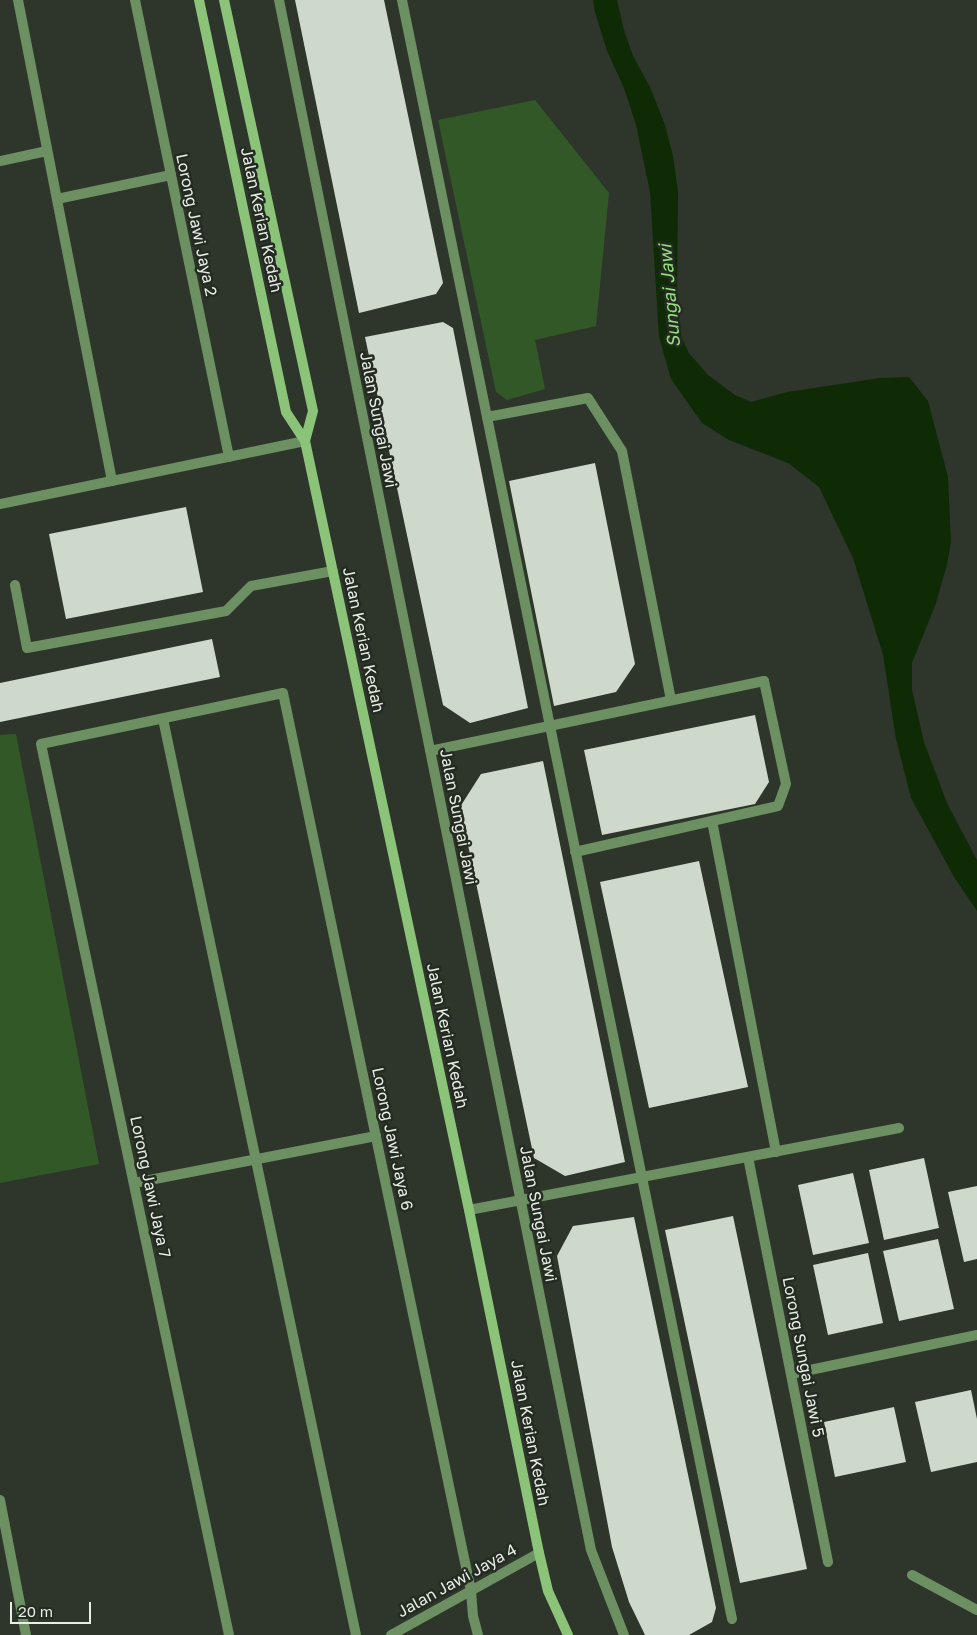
<!DOCTYPE html>
<html>
<head>
<meta charset="utf-8">
<style>
	body { margin:0 }
	#map { position:relative; width:977px; height:1635px; overflow:hidden; background:#2e362c; font-family:"Golos Text",sans-serif }
	canvas { display:block }
	.scale { position:absolute; left:10px; top:1602px; width:81px; height:22px; box-sizing:border-box; border:2px solid #e8ede7; border-top:0; padding-left:6px; font-size:15px; line-height:18px; white-space:nowrap; color:#e8ede7; -webkit-text-stroke:4px #242c22; paint-order:stroke }
</style>
</head>
<body>
<div id="map">
<canvas width="977" height="1635"></canvas>
<div class="scale">20 m</div>
</div>
<script>
const g = document.querySelector('canvas').getContext('2d');
g.lineJoin = 'round';
function fill(path, color) { g.fillStyle = color; g.fill(path, 'evenodd'); }
const shape = rows => new Path2D(rows.map(r => 'M' + r).join(''));
function strokePath(path, color, width, dash) { g.strokeStyle = color; g.lineWidth = width; g.lineCap = dash ? 'butt' : 'round'; g.setLineDash(dash || []); g.stroke(path); }
function write(font, color, halo, rows, align = 'center') {
  g.font = font + ' "Golos Text",sans-serif'; g.lineWidth = 5; g.setLineDash([]); g.textBaseline = 'middle'; g.strokeStyle = halo; g.fillStyle = color; for (const [text, x, y, turn = 0] of rows) {
    g.save(); g.translate(x, y); g.rotate((+turn || 0) * Math.PI / 180); g.textAlign = isNaN(turn) ? turn : align; if (halo) g.strokeText(text, 0, 0); g.fillText(text, 0, 0); g.restore();
  }
}
const green = shape([
	[535,100,609,193,596,326,535,340,545,389,507,400,496,392,438,120],
	[16,734,99,1164,0,1183,0,735]
]);
const water = shape([
	[593,0,617,0,624,30,633,56,650,87,665,125,673,156,678,191,677,306,681,336,689,353,708,375,735,395,751,402,787,392,880,378,909,377,928,401,948,477,951,542,947,565,935,606,912,663,912,690,924,742,947,803,977,860,977,911,954,877,911,798,896,739,883,655,853,558,819,487,788,463,729,440,702,423,671,379,659,337,650,192,636,125,624,88,607,51,594,9]
]);
const building = shape([
	[295,0,384,0,443,283,436,294,359,313],
	[443,322,453,328,528,708,470,723,443,705,365,337],
	[595,463,635,664,616,692,554,706,509,481],
	[186,507,203,592,66,619,49,534],
	[212,639,220,677,0,722,0,683],
	[755,715,769,782,755,804,602,835,584,750],
	[543,761,625,1162,565,1176,534,1158,460,807,481,774],
	[699,861,748,1087,649,1108,600,882],
	[924,1158,939,1228,884,1240,869,1170],
	[853,1173,869,1243,813,1255,798,1185],
	[977,1186,977,1259,964,1262,948,1192],
	[733,1216,807,1569,740,1583,665,1230],
	[634,1217,716,1608,712,1622,689,1635,645,1635,629,1602,612,1547,557,1256,573,1226],
	[938,1239,954,1309,899,1321,883,1251],
	[868,1253,883,1323,828,1335,813,1265],
	[971,1390,977,1419,977,1462,931,1472,915,1402],
	[894,1407,906,1462,835,1477,824,1422]
]);
const lane = shape([
	[18,0,112,481],
	[402,0,732,1619],
	[0,161,47,151],
	[57,199,171,175],
	[15,585,27,648,226,611,251,586,333,571],
	[163,719,356,1635],
	[712,821,776,1152],
	[575,852,778,806,786,784,764,681],
	[134,1183,376,1136],
	[471,1591,473,1616,478,1635]
]);
const street = shape([
	[135,0,229,457],
	[279,0,591,1550,624,1635],
	[487,417,588,398,622,451,671,700],
	[0,504,305,441],
	[430,751,764,681],
	[748,1157,828,1562],
	[469,1210,899,1128],
	[791,1374,977,1335],
	[0,1500,26,1635],
	[912,1575,977,1610],
	[229,1635,41,744,283,693,471,1591],
	[391,1635,539,1553]
]);
const secondary = shape([
	[199,0,286,412,305,441,469,1210,539,1553,548,1591,568,1635],
	[224,0,313,411,305,441]
]);
const streetNames = [
	["Jalan Kerian Kedah",261,220,78],
	["Lorong Jawi Jaya 2",196,225,78],
	["Jalan Sungai Jawi",378,420,79],
	["Jalan Kerian Kedah",363,640,78],
	["Jalan Sungai Jawi",458,817,79],
	["Jalan Kerian Kedah",447,1036,78],
	["Lorong Jawi Jaya 6",392,1139,78],
	["Lorong Jawi Jaya 7",150,1187,78],
	["Jalan Sungai Jawi",538,1214,79],
	["Lorong Sungai Jawi 5",803,1357,79],
	["Jalan Kerian Kedah",530,1433,79],
	["Jalan Jawi Jaya 4",457,1581,-29]
];
const waterNames = [
	["Sungai Jawi",670,296,-95]
];
fill(green, '#335828');
fill(water, '#0f2b05');
fill(building, '#ced9cb');
strokePath(lane, '#6c9061', 10);
strokePath(street, '#6c9061', 10);
strokePath(secondary, '#8bc479', 10);
write('16px', '#e8ede7', '#242c22', streetNames);
write('italic 18px', '#94dd7e', '#242c22', waterNames);
</script>
</body>
</html>
